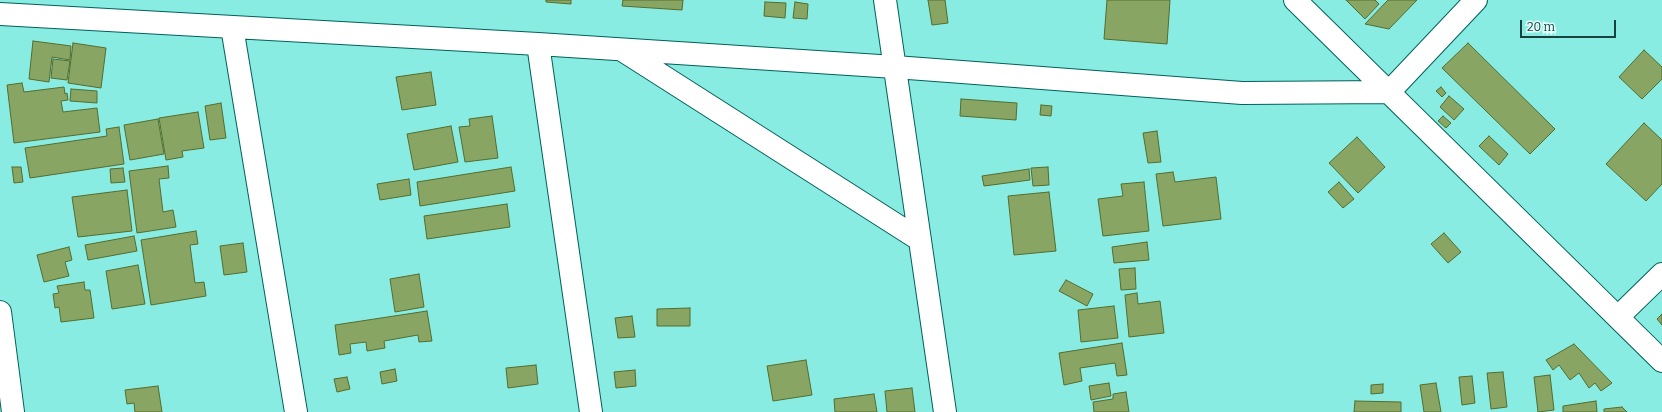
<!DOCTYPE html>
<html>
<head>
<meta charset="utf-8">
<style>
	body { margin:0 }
	#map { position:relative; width:1662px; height:412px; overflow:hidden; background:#88ece2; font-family:Bitter,serif }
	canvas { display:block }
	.scale { position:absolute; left:1520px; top:20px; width:96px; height:18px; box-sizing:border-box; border:2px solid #16413e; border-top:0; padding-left:5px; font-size:12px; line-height:14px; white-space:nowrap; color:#16413e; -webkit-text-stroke:3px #e3fffb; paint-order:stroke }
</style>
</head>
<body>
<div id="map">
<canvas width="1662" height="412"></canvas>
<div class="scale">20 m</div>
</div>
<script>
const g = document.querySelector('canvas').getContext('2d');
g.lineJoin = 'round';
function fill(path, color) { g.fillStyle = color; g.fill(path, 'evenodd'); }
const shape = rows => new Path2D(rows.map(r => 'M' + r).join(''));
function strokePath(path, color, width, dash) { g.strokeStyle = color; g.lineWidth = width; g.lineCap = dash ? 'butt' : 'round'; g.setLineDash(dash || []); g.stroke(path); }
const building = shape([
	[546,0,571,0,571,4,546,2,546,0],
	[623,0,683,0,682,10,622,6,623,0],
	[928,0,945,0,948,23,932,25,928,0],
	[1107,0,1170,0,1167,44,1104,39,1107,0],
	[1346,0,1375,0,1379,4,1365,19,1346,0],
	[1388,0,1417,0,1389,29,1365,24,1388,0],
	[765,2,786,3,785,18,764,16,765,2],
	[795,2,808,4,807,19,793,18,795,2],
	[33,41,71,46,70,60,52,57,49,82,29,79,33,41],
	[73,43,106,48,101,88,68,83,73,43],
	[1468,43,1555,129,1530,154,1442,68,1468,43],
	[1644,50,1662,67,1662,79,1642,99,1619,77,1644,50],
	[53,59,70,61,67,80,51,78,53,59],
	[431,72,436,105,402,110,396,77,431,72],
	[22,83,24,92,64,87,65,94,67,93,68,100,61,101,63,112,97,108,100,132,14,143,7,85,22,83],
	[1441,87,1446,93,1442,97,1436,91,1441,87],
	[71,89,97,91,97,103,70,101,71,89],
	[1449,96,1464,109,1454,120,1440,107,1449,96],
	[961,99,1017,103,1016,120,960,116,961,99],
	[221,103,226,138,210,140,205,106,221,103],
	[1041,105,1052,106,1051,116,1040,115,1041,105],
	[198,112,204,148,182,151,183,157,166,160,159,118,198,112],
	[492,116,498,158,465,162,459,127,470,126,469,119,492,116],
	[1443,116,1451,123,1446,128,1438,121,1443,116],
	[158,119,164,154,130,160,124,125,158,119],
	[1644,123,1662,140,1662,184,1646,201,1606,164,1644,123],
	[451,126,458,162,414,170,407,134,451,126],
	[119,127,124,164,30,178,25,148,107,136,106,129,119,127],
	[1157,131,1161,162,1148,163,1143,133,1157,131],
	[1489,136,1508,154,1499,165,1479,146,1489,136],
	[1357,137,1385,167,1358,193,1329,163,1357,137],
	[168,166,169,178,159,179,163,212,173,210,176,227,137,233,129,171,168,166],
	[12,167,21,167,23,182,14,183,12,167],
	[511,167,515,191,420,206,417,182,511,167],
	[1048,167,1049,185,1033,186,1031,168,1048,167],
	[123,168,125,182,111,183,110,169,123,168],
	[1029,169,1030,180,984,186,982,176,1029,169],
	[1173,172,1175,182,1216,177,1221,219,1163,226,1156,174,1173,172],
	[409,179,411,195,380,200,377,184,409,179],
	[1144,182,1149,231,1103,236,1098,199,1123,196,1121,184,1144,182],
	[1339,182,1354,199,1343,208,1328,192,1339,182],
	[127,190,132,231,78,237,72,197,127,190],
	[1049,192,1056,251,1014,255,1008,196,1049,192],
	[507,204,510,227,427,239,424,216,507,204],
	[196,231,198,244,190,245,195,283,204,282,206,296,151,305,141,240,196,231],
	[1444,233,1461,252,1448,263,1431,244,1444,233],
	[134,236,137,251,88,260,85,245,134,236],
	[1147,242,1149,260,1114,263,1112,247,1147,242],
	[243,243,247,272,224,275,220,246,243,243],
	[69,247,72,260,65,262,69,276,44,282,37,255,69,247],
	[138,265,145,304,112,309,106,271,138,265],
	[1135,268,1136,289,1121,290,1119,269,1135,268],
	[419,274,424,307,395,312,390,279,419,274],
	[1066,280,1093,294,1087,306,1059,291,1066,280],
	[84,282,85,290,90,290,94,318,61,322,59,307,55,308,53,294,59,293,57,286,84,282],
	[1137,293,1138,304,1160,301,1164,333,1129,337,1125,295,1137,293],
	[1114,306,1118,338,1081,342,1078,310,1114,306],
	[690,308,690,326,657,326,657,309,690,308],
	[427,311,432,341,419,342,418,335,384,341,385,348,367,351,366,342,350,344,351,353,339,355,335,325,427,311],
	[1662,314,1662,325,1657,319,1662,314],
	[632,316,635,337,618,338,615,318,632,316],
	[1122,343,1127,375,1117,376,1115,363,1080,368,1082,381,1064,385,1059,353,1122,343],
	[1574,344,1612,383,1601,391,1595,383,1589,388,1579,373,1570,380,1559,365,1553,370,1546,360,1574,344],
	[806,360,812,395,773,401,767,366,806,360],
	[536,365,538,384,508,388,506,368,536,365],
	[395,369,397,381,382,384,380,372,395,369],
	[635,370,636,386,616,388,614,372,635,370],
	[1503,372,1507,407,1491,409,1487,373,1503,372],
	[1550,375,1554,410,1538,412,1534,377,1550,375],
	[1472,376,1475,403,1462,405,1459,377,1472,376],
	[347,377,350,389,337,392,334,379,347,377],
	[1109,383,1111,396,1091,400,1089,386,1109,383],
	[1436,383,1441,412,1424,412,1420,385,1436,383],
	[1383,384,1383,393,1371,394,1371,385,1383,384],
	[158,386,162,412,135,412,134,403,127,404,125,390,158,386],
	[912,388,915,412,887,412,885,391,912,388],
	[1126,392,1129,412,1094,412,1093,402,1113,399,1113,394,1126,392],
	[874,394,877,412,835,412,834,399,874,394],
	[1355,401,1401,402,1401,412,1354,412,1355,401],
	[1596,401,1597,412,1563,412,1563,406,1596,401],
	[1622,407,1627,412,1604,412,1604,409,1622,407]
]);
const street = shape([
	[885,0,945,412],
	[1295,0,1662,361],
	[0,14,538,44,591,412],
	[232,27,296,412],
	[538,44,895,67,1242,93,1389,92,1476,0],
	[622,50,920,240],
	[0,312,13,412],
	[1618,317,1662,274]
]);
fill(building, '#89a564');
strokePath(building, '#536d2d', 1);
strokePath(street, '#01605a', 24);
strokePath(street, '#fff', 22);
</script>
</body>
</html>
